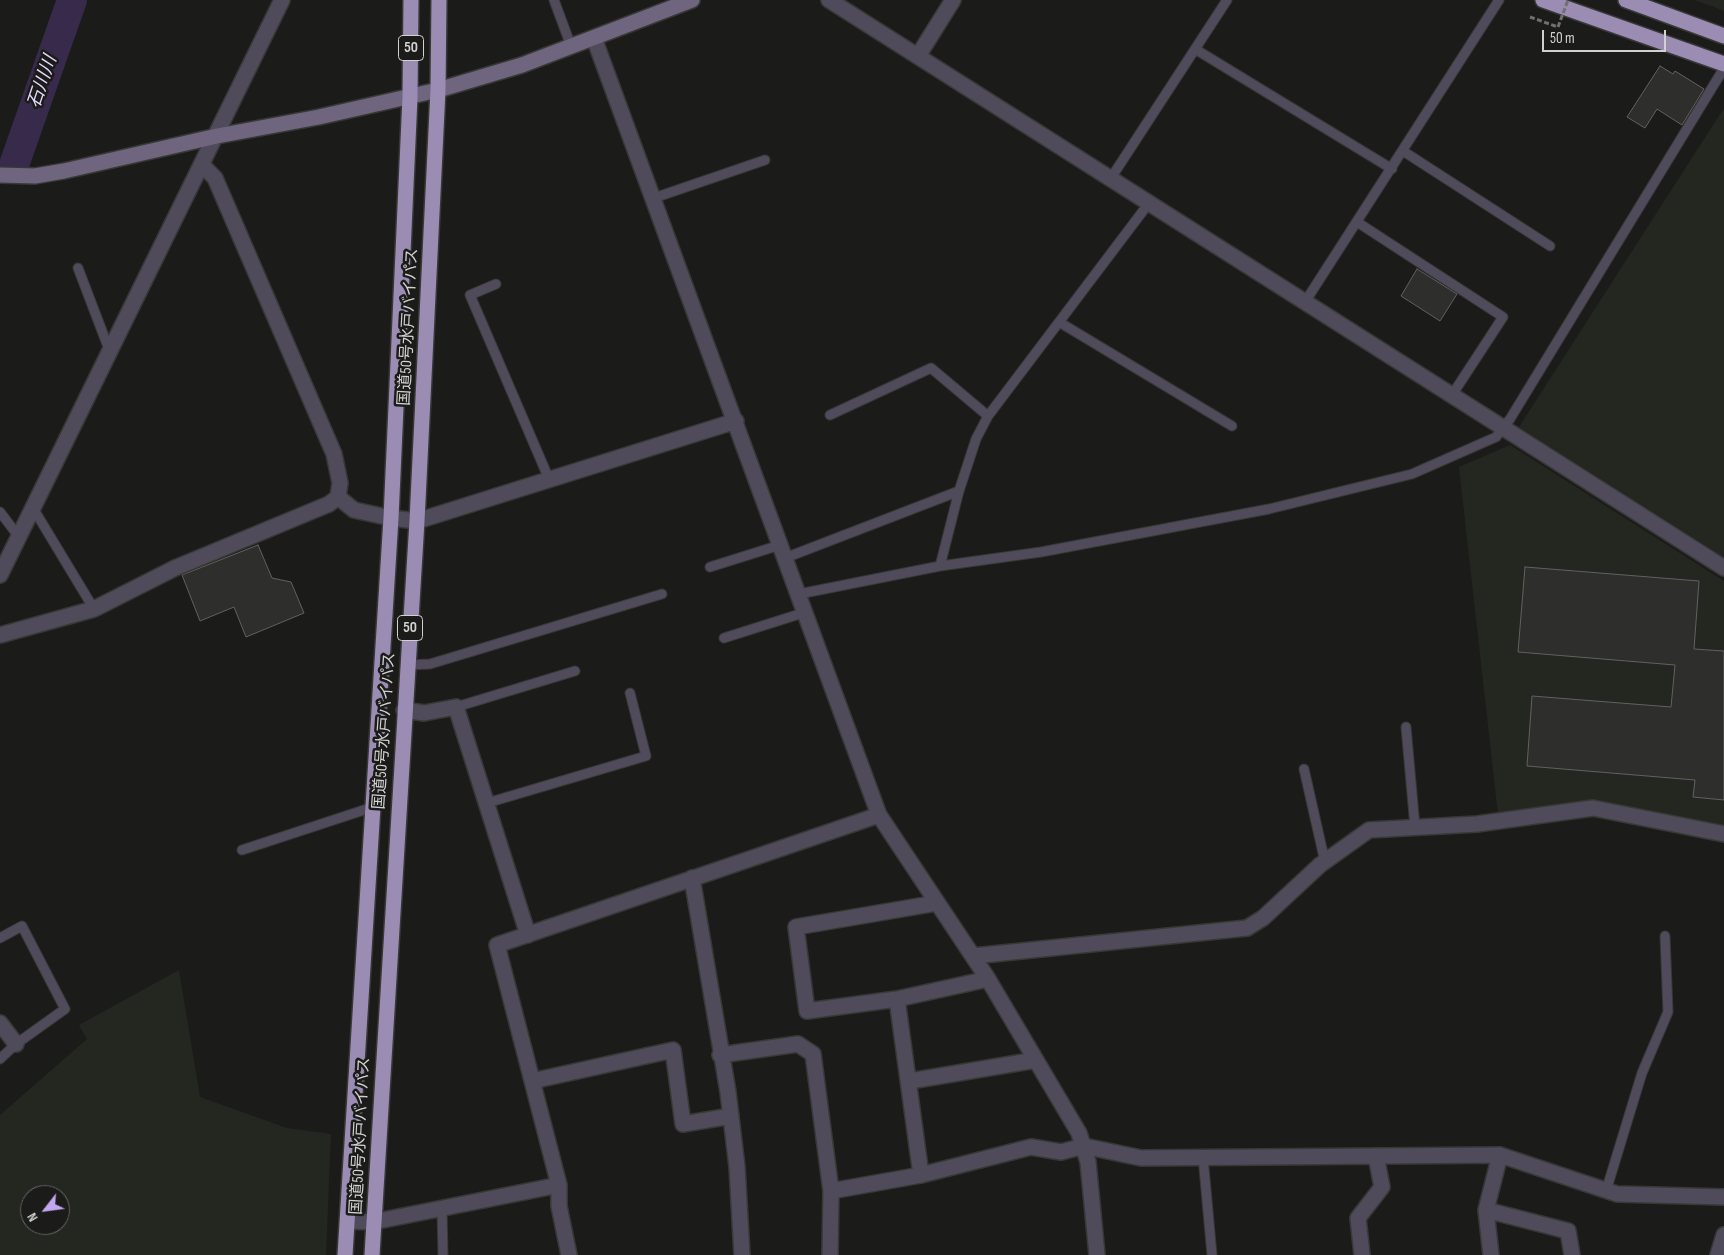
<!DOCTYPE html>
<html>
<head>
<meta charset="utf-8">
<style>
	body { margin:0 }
	#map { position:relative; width:1724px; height:1255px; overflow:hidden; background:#1b1c1a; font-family:"Sofia Sans Condensed",sans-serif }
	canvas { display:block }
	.north { position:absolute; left:20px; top:1185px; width:50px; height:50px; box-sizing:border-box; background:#1b1c1a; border:1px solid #646463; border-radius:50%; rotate:240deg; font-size:14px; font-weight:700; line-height:20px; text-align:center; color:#d1d1d0 }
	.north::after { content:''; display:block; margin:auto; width:18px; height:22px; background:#c4a7f1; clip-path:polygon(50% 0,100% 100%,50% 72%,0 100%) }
	.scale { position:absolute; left:1542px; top:30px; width:124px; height:22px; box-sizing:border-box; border:2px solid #d1d1d0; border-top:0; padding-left:6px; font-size:15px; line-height:18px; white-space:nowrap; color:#d1d1d0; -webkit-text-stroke:4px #1b1c1a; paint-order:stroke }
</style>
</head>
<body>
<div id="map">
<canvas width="1724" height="1255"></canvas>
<div class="north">N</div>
<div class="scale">50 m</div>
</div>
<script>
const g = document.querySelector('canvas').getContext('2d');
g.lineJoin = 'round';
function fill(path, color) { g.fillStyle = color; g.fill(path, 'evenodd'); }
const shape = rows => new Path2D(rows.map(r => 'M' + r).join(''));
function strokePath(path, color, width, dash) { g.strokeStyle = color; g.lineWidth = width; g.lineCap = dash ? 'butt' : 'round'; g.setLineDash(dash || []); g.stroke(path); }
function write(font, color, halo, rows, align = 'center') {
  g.font = font + ' "Sofia Sans Condensed","Noto Sans JP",sans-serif'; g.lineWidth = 5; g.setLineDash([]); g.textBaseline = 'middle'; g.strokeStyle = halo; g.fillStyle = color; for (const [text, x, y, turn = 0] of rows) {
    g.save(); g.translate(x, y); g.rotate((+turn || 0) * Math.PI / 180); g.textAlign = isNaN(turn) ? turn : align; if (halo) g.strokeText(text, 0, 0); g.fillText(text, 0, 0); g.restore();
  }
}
const built = shape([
	[1694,0,1724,0,1724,11,1712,6],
	[1724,108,1724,557,1519,427],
	[1510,445,1724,581,1724,828,1589,802,1498,815,1459,467],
	[179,970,200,1097,287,1128,331,1134,326,1255,0,1255,0,1115,87,1039,79,1025],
	[30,1195,60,1195,60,1225,30,1225]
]);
const river = shape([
	[14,165,72,0]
]);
const building = shape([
	[1660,66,1673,74,1675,71,1704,89,1682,125,1657,109,1645,128,1627,117,1660,66],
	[1417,269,1457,294,1440,321,1401,296,1417,269],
	[258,545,272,578,291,582,304,613,246,637,234,607,200,621,182,575,258,545],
	[1525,567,1699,581,1694,649,1724,651,1724,800,1693,797,1695,780,1527,766,1532,696,1671,707,1675,665,1518,652,1525,567]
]);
const path = shape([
	[1530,17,1558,27]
]);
const lane = shape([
	[554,0,571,46],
	[1195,49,1392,169],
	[1403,151,1550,246],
	[1111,178,1227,0],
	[654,198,765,160],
	[1357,222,1503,317,1452,395],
	[78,268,110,352],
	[496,284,470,295,549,479],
	[1305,302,1499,0],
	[1059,322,1232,426],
	[830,415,931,368,988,416],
	[33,508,94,609],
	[0,512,19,537],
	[785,558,959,491],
	[940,566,959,491,976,439,988,416,1149,203],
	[710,567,780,545],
	[799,594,940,566,1041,552,1269,509,1412,474,1496,437,1510,419,1724,68],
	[724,638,806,612],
	[407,665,430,664,662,594],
	[456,707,575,671],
	[1406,727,1415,827],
	[1304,769,1325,862],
	[487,803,646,756,630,693],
	[242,850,373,807],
	[0,938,22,926,65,1009,16,1044,0,1059],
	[1203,1157,1212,1255],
	[1606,1191,1642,1073,1668,1012,1665,936],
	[442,1210,443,1255]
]);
const street = shape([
	[829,0,1724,568],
	[594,38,879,815,988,979,1079,1133,1088,1162,1097,1255],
	[918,56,953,0],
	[338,497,354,510,391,518,417,521,736,421],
	[0,575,282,0],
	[0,635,94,609,175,568,329,504,338,497,340,483,334,454,215,178,202,165],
	[404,710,424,713,456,707,528,935],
	[692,878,728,1092,737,1167,742,1255],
	[937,903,796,927,807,1011,897,999,988,979],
	[973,956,1247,928,1263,918,1320,865,1369,830,1477,824,1593,808,1724,834],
	[897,999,921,1175],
	[0,1023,16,1044],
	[720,1055,798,1044,813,1054,831,1191,830,1255],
	[532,1081,673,1050,683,1124,731,1116],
	[910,1081,1036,1060],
	[831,1191,921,1175,1031,1147,1061,1152,1084,1146,1141,1158,1500,1155,1617,1194,1724,1197],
	[1486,1210,1568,1231,1572,1255],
	[348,1221,373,1222,559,1185],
	[569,1255,559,1206,559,1185,497,945,879,815],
	[1362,1255,1358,1218,1382,1187,1376,1156],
	[1491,1255,1486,1210,1500,1155],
	[1718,1255,1724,1235]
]);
const secondary = shape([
	[0,175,35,176,64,171,217,136,319,117,438,90,522,65,692,0]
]);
const highway = shape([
	[1543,0,1724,64],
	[1626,0,1724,36],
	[345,1255,391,518,410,97,411,0],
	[372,1255,417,521,438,90,439,0]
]);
const pathBridge = shape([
	[1558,27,1568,0]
]);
const shields = [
	[411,48,25],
	[410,628,25]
];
const shieldNames = [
	["50",411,48],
	["50",410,628]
];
const streetNames = [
	["国道50号水戸バイパス",409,327,-87],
	["国道50号水戸バイパス",385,731,-86],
	["国道50号水戸バイパス",361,1136,-87]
];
const waterNames = [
	["石川川",43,82,-71]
];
fill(built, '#242620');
strokePath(river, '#372a4b', 30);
fill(building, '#2e2f2d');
strokePath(building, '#616260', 1);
strokePath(lane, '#383937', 11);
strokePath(street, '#383937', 18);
strokePath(secondary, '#383937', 18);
strokePath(highway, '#383937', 18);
strokePath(path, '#70706f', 3, [5, 2.5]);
strokePath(lane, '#504b5b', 9);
strokePath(street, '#504b5b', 15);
strokePath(secondary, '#6f657f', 15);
strokePath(highway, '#9b8cb4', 15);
strokePath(pathBridge, '#70706f', 3, [5, 2.5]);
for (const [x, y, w] of shields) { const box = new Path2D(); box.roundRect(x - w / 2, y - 12.5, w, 25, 4); g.fillStyle = '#1b1c1a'; g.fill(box); strokePath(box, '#d1d1d0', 1); }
write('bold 15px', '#d1d1d0', null, shieldNames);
write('16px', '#d1d1d0', '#1b1c1a', streetNames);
write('italic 18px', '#e6d7fe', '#1b1c1a', waterNames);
</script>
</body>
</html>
